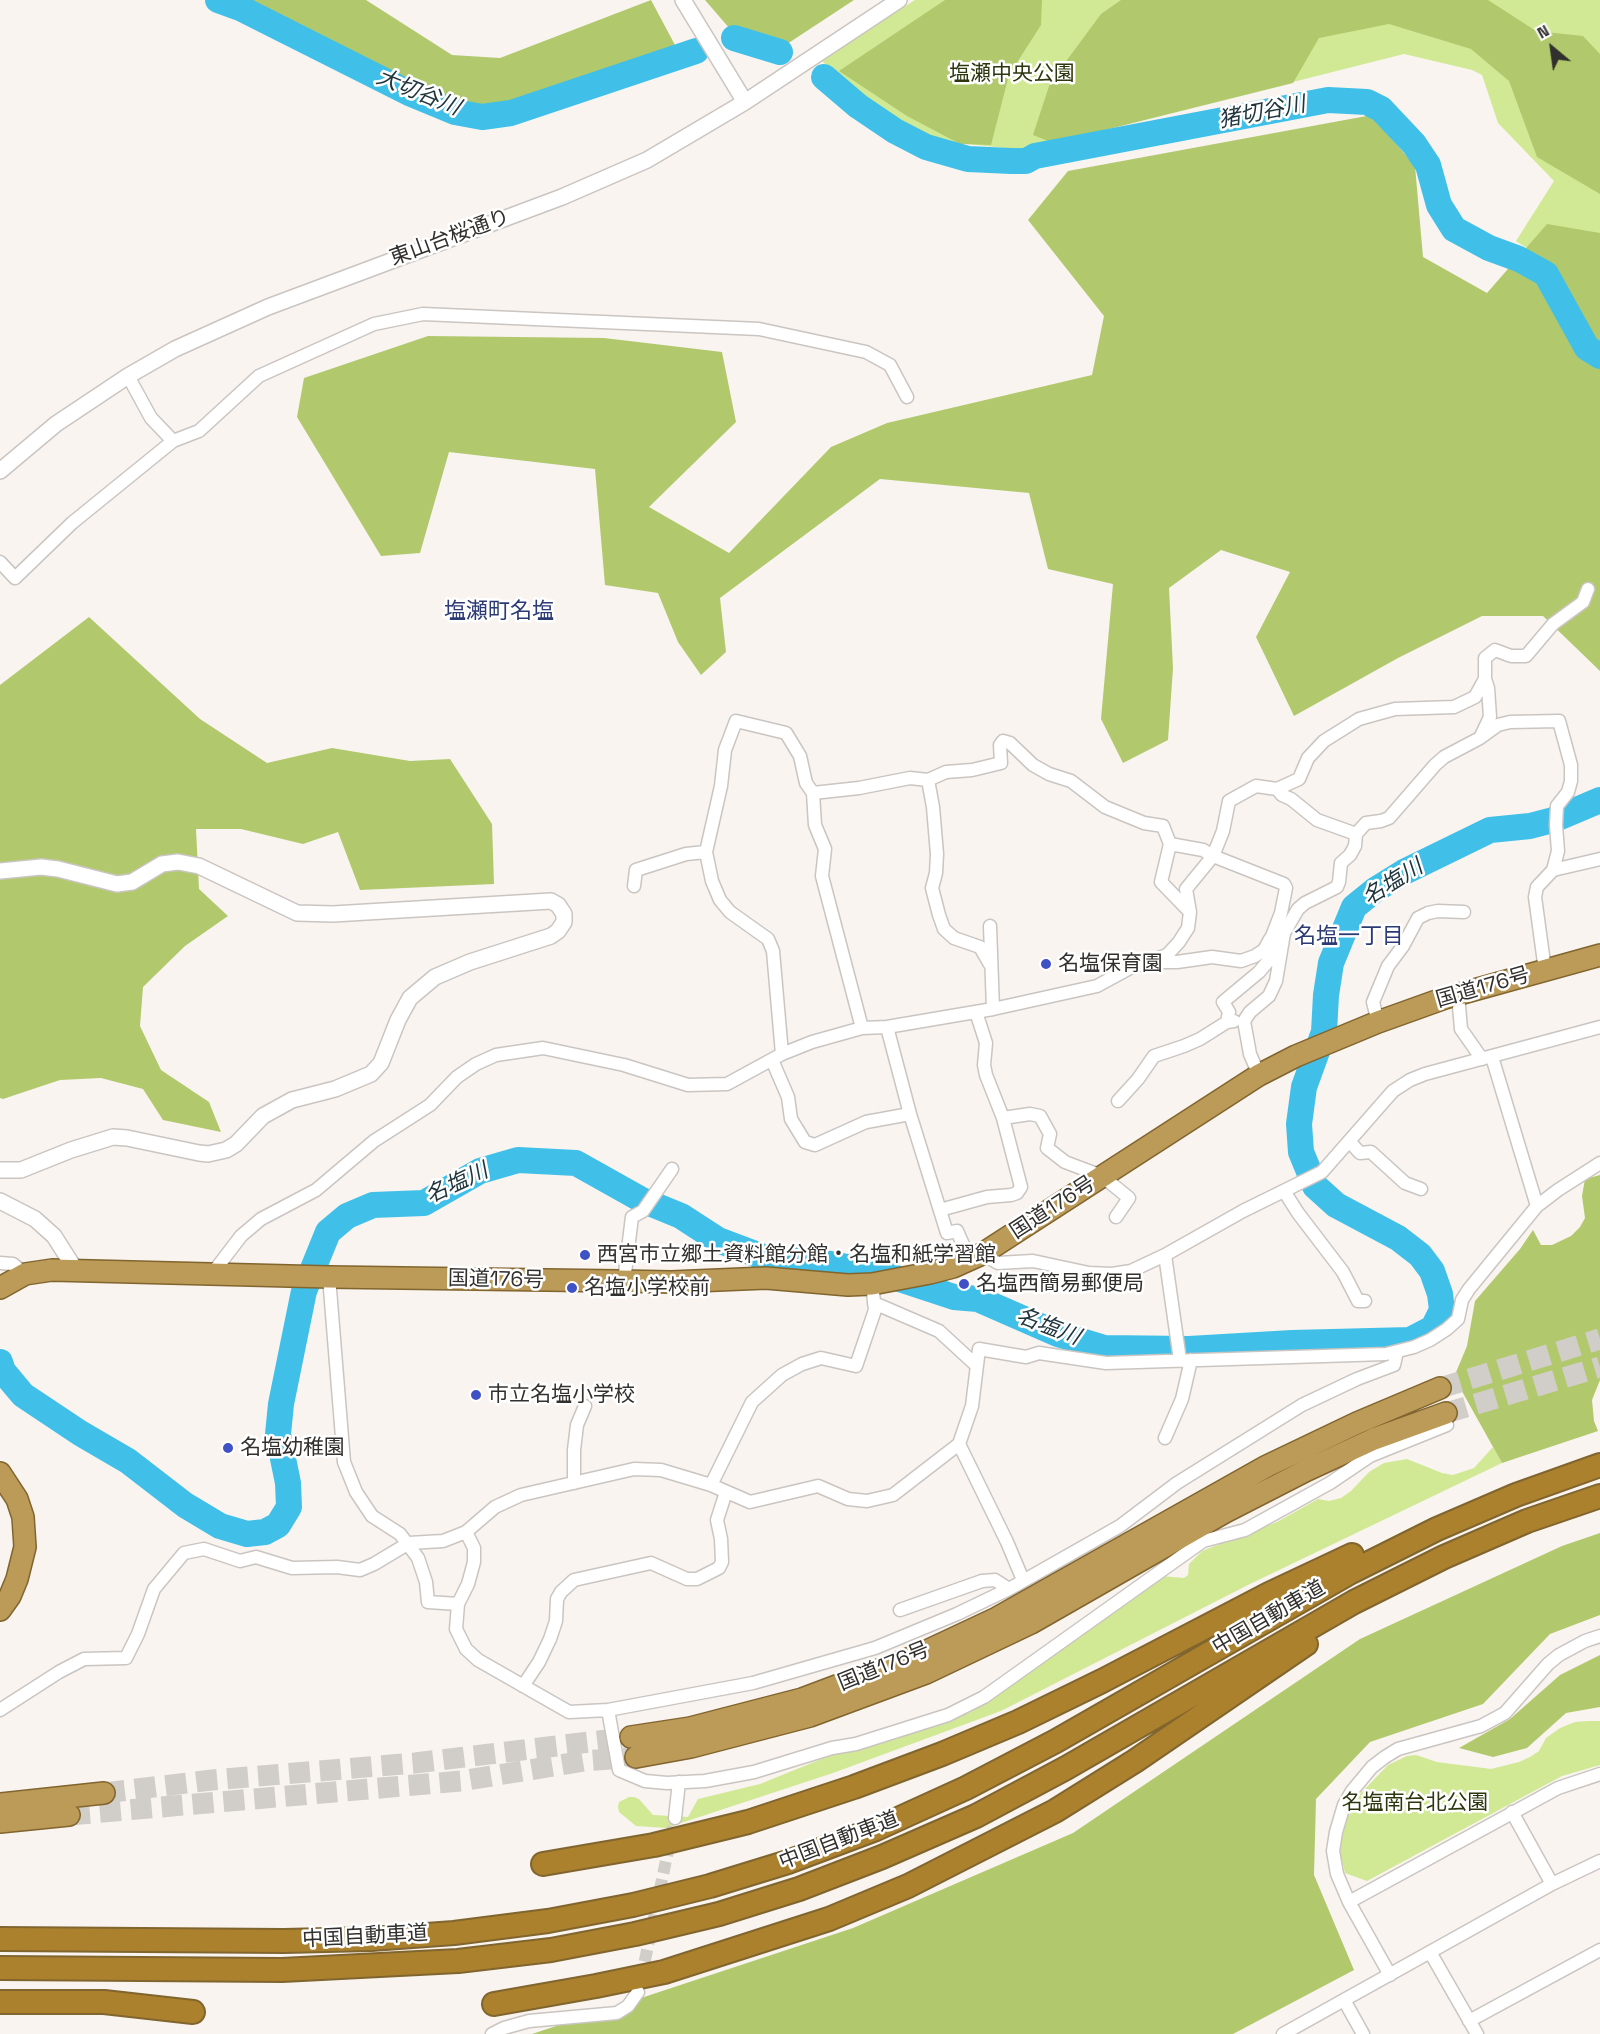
<!DOCTYPE html>
<html>
<head>
<meta charset="utf-8">
<style>
	body { margin:0 }
	#map { position:relative; width:1600px; height:2034px; overflow:hidden; background:#f9f4f0; font-family:"Space Grotesk",sans-serif }
	canvas { display:block }
	.north { position:absolute; left:1522px; top:18px; width:60px; height:60px; -webkit-text-stroke:4px #fff; paint-order:stroke; rotate:331deg; font-size:16px; font-weight:700; line-height:24px; text-align:center; color:#32302e }
	.north::after { content:''; display:block; margin:auto; width:21px; height:27px; background:#32302e; clip-path:polygon(50% 0,100% 100%,50% 72%,0 100%) }
</style>
</head>
<body>
<div id="map">
<canvas width="1600" height="2034"></canvas>
<div class="north">N</div>
</div>
<script>
const g = document.querySelector('canvas').getContext('2d');
g.lineJoin = 'round';
function fill(path, color) { g.fillStyle = color; g.fill(path, 'evenodd'); }
const shape = rows => new Path2D(rows.map(r => 'M' + r).join(''));
function strokePath(path, color, width, dash) { g.strokeStyle = color; g.lineWidth = width; g.lineCap = dash ? 'butt' : 'round'; g.setLineDash(dash || []); g.stroke(path); }
function write(font, color, halo, rows, align = 'center') {
  g.font = font + ' "Space Grotesk","Noto Sans JP",sans-serif'; g.lineWidth = 5; g.setLineDash([]); g.textBaseline = 'middle'; g.strokeStyle = halo; g.fillStyle = color; for (const [text, x, y, turn = 0] of rows) {
    g.save(); g.translate(x, y); g.rotate((+turn || 0) * Math.PI / 180); g.textAlign = isNaN(turn) ? turn : align; if (halo) g.strokeText(text, 0, 0); g.fillText(text, 0, 0); g.restore();
  }
}
const green = shape([
	[915,0,1600,0,1600,339,1559,269,1516,241,1554,181,1498,123,1482,75,1472,70,1404,54,1023,150,941,141,864,102,821,60],
	[1493,1447,1502,1463,1250,1584,1001,1711,833,1773,666,1828,636,1826,619,1812,618,1807,619,1802,629,1797,634,1797,639,1799,653,1815,688,1817,698,1799,760,1784,824,1758,971,1712,1161,1576,1184,1578,1188,1575,1189,1564,1202,1551,1277,1522,1318,1499,1329,1501,1341,1498,1351,1491,1369,1472,1384,1463,1407,1459,1442,1473,1453,1475,1474,1468],
	[1588,1721,1600,1721,1600,1765,1562,1776,1367,1881,1345,1873,1340,1852,1341,1834,1347,1818,1360,1794,1388,1765,1407,1756,1416,1755,1437,1762,1491,1769,1519,1762,1530,1757,1539,1751,1546,1738,1560,1728,1575,1722]
]);
const forest = shape([
	[229,0,366,0,452,55,500,58,651,0,675,45,507,109,445,104],
	[705,0,854,0,784,46,730,29],
	[945,0,1042,0,1041,25,1009,75,991,145,960,144,907,116,839,71],
	[1121,0,1488,0,1536,31,1583,36,1600,54,1600,194,1537,157,1509,81,1471,49,1389,24,1319,38,1293,83,1053,143,1033,135,1050,83,1101,14],
	[1372,115,1415,166,1423,257,1487,293,1547,224,1600,233,1600,671,1543,616,1482,616,1398,658,1294,716,1256,637,1290,572,1221,550,1169,588,1173,668,1168,740,1123,763,1101,719,1113,584,1048,569,1029,493,880,479,720,598,726,652,701,675,678,642,658,593,605,585,595,469,449,452,420,553,381,556,297,417,304,378,428,336,604,338,722,352,736,422,649,507,729,553,831,447,887,423,1092,375,1104,316,1028,220,1068,171],
	[89,617,200,719,267,763,332,748,410,761,450,759,492,824,494,884,360,890,338,832,303,844,241,829,196,829,199,889,228,916,185,946,143,987,140,1026,161,1070,209,1102,221,1132,163,1120,143,1089,101,1078,60,1080,3,1099,0,1098,0,685],
	[1600,1175,1600,1380,1592,1400,1594,1421,1598,1431,1502,1463,1454,1377,1467,1346,1475,1301,1520,1249,1533,1230,1541,1245,1552,1245,1571,1236,1580,1227,1585,1218,1582,1196,1585,1179],
	[1600,1533,1600,1615,1550,1634,1483,1704,1370,1742,1316,1799,1314,1875,1354,1970,1233,2034,532,2034,853,1928,1073,1833,1360,1639,1562,1546],
	[1600,1655,1600,1707,1566,1713,1527,1748,1493,1757,1459,1748,1510,1719,1560,1675]
]);
const river = shape([
	[218,0,240,8,409,93,455,112,482,117,511,113,696,51],
	[734,38,780,52],
	[824,77,858,106,895,131,926,147,968,159,1011,161,1026,161,1035,156,1328,100,1367,102,1381,109,1414,144,1428,165,1439,205,1454,229,1489,248,1519,259,1546,274,1587,348,1600,356],
	[0,1362,3,1371,23,1395,80,1433,128,1461,185,1505,220,1526,247,1534,265,1532,278,1525,289,1507,288,1483,278,1434,281,1404,304,1291,328,1232,347,1216,373,1205,424,1203,480,1171,518,1160,576,1163,642,1200,681,1216,718,1240,771,1260,814,1261,881,1273,954,1297,978,1299,1058,1334,1104,1348,1189,1349,1292,1343,1410,1340,1433,1328,1442,1310,1440,1294,1432,1271,1420,1255,1398,1238,1336,1205,1315,1186,1301,1152,1299,1124,1304,1087,1324,1032,1326,995,1331,963,1354,907,1375,890,1404,872,1490,830,1530,826,1553,820,1600,800]
]);
const minorTunnel = shape([
	[641,1979,675,1818]
]);
const trunkTunnel = shape([
	[1440,1388,1600,1339],
	[1446,1413,1600,1367],
	[104,1793,212,1780,415,1763,631,1737],
	[69,1815,461,1781,584,1761,636,1757]
]);
const minor = shape([
	[128,376,151,418,173,441],
	[0,562,15,578,72,523,173,441,199,431,259,376,374,324,423,314,759,329,866,352,890,365,907,397],
	[1481,736,1490,717,1488,688,1485,679],
	[928,780,933,807,937,854,936,873,932,888,939,915,944,929,954,938,980,947,991,966],
	[1277,789,1282,795,1291,799,1317,820,1356,834],
	[813,793,859,788,910,778,928,780,946,772,972,770,1001,763,1000,745,1003,741,1010,743,1033,765,1049,774,1071,781,1105,807,1144,823,1163,826,1170,844,1161,882,1190,912],
	[1170,844,1203,850,1213,856,1284,884,1286,888,1281,913,1271,939,1270,959,1259,972,1223,1002,1229,1012,1227,1022],
	[634,886,636,870,686,854,706,852],
	[990,926,993,1009],
	[1156,962,1177,962,1212,957,1241,961,1255,956,1264,950,1270,939],
	[1545,970,1535,897,1537,887,1553,870,1600,859],
	[1458,995,1461,1029,1482,1059],
	[1378,1022,1373,1002,1388,966,1403,946,1418,918,1428,913,1438,911,1464,912],
	[887,1027,910,1114,947,1233,957,1231,970,1260],
	[782,1054,773,951,768,939,730,912,720,900,712,881,706,852,721,786,725,750,736,721,786,733,800,756,806,783,813,793,815,825,825,849,822,876,862,1028],
	[1492,1057,1537,1206],
	[772,1060,788,1097,791,1119,805,1142,815,1145,866,1122,910,1114],
	[1259,1075,1250,1054,1244,1021,1250,1012,1269,996,1276,981,1284,933,1298,909,1305,903,1337,887,1339,882,1341,863,1350,855,1355,846,1356,834,1366,823,1381,821,1389,818,1435,765,1444,757,1480,738,1498,725,1510,722,1559,721,1571,765,1571,781,1568,792,1557,806,1556,825,1558,851,1553,870],
	[1118,1101,1138,1079,1154,1056,1184,1046,1200,1039,1227,1022,1234,1021],
	[1003,1118,1030,1114,1040,1116,1050,1134,1047,1148,1065,1162,1102,1176,1129,1198,1116,1217],
	[1349,1141,1360,1153,1371,1152,1405,1183,1421,1189],
	[1284,1191,1298,1213,1343,1272,1358,1301,1365,1301],
	[940,1210,987,1197,1011,1195,1017,1193,1021,1187,1003,1118,986,1075,984,1065,986,1043,976,1012],
	[982,1254,998,1263,1033,1261,1089,1273,1112,1274,1131,1271,1165,1255,1243,1211,1322,1172,1393,1091,1410,1080,1425,1074,1600,1027],
	[1165,1255,1180,1360],
	[0,1263,13,1264,25,1274],
	[212,1274,241,1236,261,1219,316,1190,374,1141,430,1105,457,1077,476,1064,496,1055,543,1048,624,1065,688,1085,727,1084,782,1054,812,1042,862,1028,887,1027,993,1009,1097,986,1130,968,1167,955,1179,942,1188,928,1190,912,1186,889,1213,856,1223,831,1229,801,1256,786,1277,789,1299,779,1308,758,1324,741,1359,719,1395,709,1454,707,1475,697,1485,679,1485,658,1495,650,1511,656,1526,656,1553,624,1583,602,1588,589],
	[329,1277,344,1462,356,1492,372,1516,400,1534,418,1558,426,1582,428,1602,458,1604,456,1629,466,1649,478,1660,569,1712,608,1710,619,1770,645,1781,667,1783,705,1781,754,1772,832,1748,856,1744,948,1715,984,1697,1203,1541,1245,1530,1330,1483,1370,1456,1447,1425],
	[624,1281,632,1217,643,1211,672,1169],
	[874,1303,939,1331,977,1366],
	[1165,1438,1182,1399,1191,1360],
	[959,1444,1007,1542,1023,1580],
	[574,1483,574,1450,577,1425,585,1406],
	[711,1485,752,1402,782,1375,802,1364,821,1358,856,1366,875,1310,872,1284],
	[458,1604,468,1584,474,1562,474,1548,466,1532],
	[900,1610,982,1581,995,1580,1009,1589],
	[523,1686,539,1662,550,1639,556,1621,557,1599,561,1592,574,1580,651,1563,687,1579,697,1579,719,1568,722,1562,721,1539,717,1520,726,1492],
	[0,1710,59,1672,84,1659,126,1658,138,1634,154,1589,184,1553,204,1549,240,1561,256,1557,292,1568,337,1567,360,1570,374,1564,409,1543,443,1541,466,1532,495,1507,521,1495,634,1469,661,1470,711,1485,750,1502,818,1486,848,1499,867,1501,893,1495,959,1444,972,1406,979,1349,1026,1357,1039,1353,1106,1363,1386,1354,1414,1347,1430,1340,1447,1329,1458,1319,1462,1300,1469,1289,1537,1206,1558,1190,1600,1163],
	[608,1710,753,1683,875,1648,957,1614,1009,1589,1120,1526,1177,1483,1302,1405,1357,1379,1394,1365,1397,1352],
	[1512,1812,1552,1884],
	[675,1818,679,1782],
	[1349,1902,1558,1788,1600,1774],
	[1430,1952,1477,2034],
	[1390,1975,1349,1902,1337,1874,1333,1851,1336,1832,1344,1805,1352,1791,1372,1767,1385,1757,1398,1749,1481,1726,1505,1713,1548,1664,1559,1655,1585,1641,1600,1636],
	[1344,2000,1363,2034],
	[1469,2021,1600,1950],
	[492,2034,504,2028,529,2021,617,2013,628,2006,638,1992],
	[1283,2034,1552,1884,1600,1861]
]);
const tertiary = shape([
	[683,0,745,102],
	[0,471,56,424,128,376,175,349,268,307,562,197,647,160,745,102,899,0],
	[0,871,41,867,58,869,117,884,132,882,162,864,178,862,199,866,297,913,333,914,551,901,558,905,564,914,564,922,558,931,551,936,470,962,435,977,410,998,398,1020,381,1063,371,1074,335,1089,292,1100,263,1116,236,1144,226,1150,208,1154,199,1153,127,1138,113,1137,71,1150,21,1170,0,1170],
	[0,1201,35,1219,54,1236,75,1269]
]);
const trunk = shape([
	[0,1288,25,1274,52,1270,329,1277,619,1281,671,1282,766,1278,848,1285,872,1284,930,1273,953,1267,982,1254,1259,1075,1296,1056,1378,1022,1445,998,1600,955],
	[0,1473,17,1499,23,1517,25,1547,17,1579,10,1596,0,1610],
	[631,1737,690,1728,802,1699,916,1656,997,1618,1267,1466,1357,1423,1440,1388],
	[636,1757,691,1747,810,1716,926,1673,1031,1623,1225,1512,1307,1470,1374,1439,1446,1413],
	[0,1804,104,1793],
	[0,1822,69,1815]
]);
const motorway = shape([
	[543,1864,654,1845,748,1822,854,1787,942,1754,1018,1722,1102,1681,1269,1594,1352,1555],
	[0,1939,284,1941,371,1939,454,1933,548,1921,633,1905,710,1886,788,1862,876,1829,966,1788,1056,1741,1351,1572,1437,1529,1516,1495,1600,1465],
	[0,1968,282,1970,458,1961,551,1950,635,1934,719,1914,799,1889,882,1857,976,1816,1066,1768,1354,1602,1444,1557,1527,1521,1600,1496],
	[0,2002,104,2002,193,2012],
	[494,2004,596,1986,664,1972,829,1919,908,1886,1055,1811,1135,1761,1306,1644]
]);
const markers = [
	[1046,964,6,"#3e51c5"],
	[585,1255,6,"#3e51c5"],
	[964,1284,6,"#3e51c5"],
	[572,1288,6,"#3e51c5"],
	[476,1395,6,"#3e51c5"],
	[228,1448,6,"#3e51c5"]
];
const parkNames = [
	["塩瀬中央公園",1012,74],
	["名塩南台北公園",1415,1803]
];
const streetNames = [
	["東山台桜通り",450,238,-20],
	["国道176号",1483,988,-16],
	["国道176号",1053,1208,-33],
	["国道176号",496,1280,1],
	["中国自動車道",1269,1618,-30],
	["国道176号",884,1667,-22],
	["中国自動車道",839,1841,-21],
	["中国自動車道",365,1937,-3]
];
const poiNames = [
	["名塩保育園",1058,964],
	["西宮市立郷土資料館分館・名塩和紙学習館",597,1255],
	["名塩西簡易郵便局",976,1284],
	["名塩小学校前",584,1288],
	["市立名塩小学校",488,1395],
	["名塩幼稚園",240,1448]
];
const waterNames = [
	["大切谷川",418,93,22],
	["猪切谷川",1262,113,-11],
	["名塩川",1393,883,-32],
	["名塩川",457,1184,-25],
	["名塩川",1048,1327,21]
];
const neighbourhoodNames = [
	["塩瀬町名塩",499,612],
	["名塩一丁目",1349,937]
];
fill(green, '#d1e995');
fill(forest, '#b1c96c');
strokePath(river, '#40c0e9', 26);
strokePath(minorTunnel, '#d1cdc9', 12, [12, 6]);
strokePath(trunkTunnel, '#d1cdc9', 21, [21, 10]);
strokePath(minor, '#cac5c1', 15);
strokePath(tertiary, '#cac5c1', 18);
strokePath(trunk, '#81652e', 24);
strokePath(motorway, '#81652e', 26);
strokePath(minor, '#fff', 12);
strokePath(tertiary, '#fff', 15);
strokePath(trunk, '#bc9a58', 21);
strokePath(motorway, '#ab812e', 22);
for (const [x, y, r, color] of markers) { const dot = new Path2D(); dot.arc(x, y, r, 0, 2 * Math.PI); g.fillStyle = color; g.fill(dot); strokePath(dot, '#fff', 2); }
write('21px', '#2d370f', '#fff', parkNames);
write('21px', '#32302e', '#fff', streetNames);
write('21px', '#32302e', '#fff', poiNames, 'left');
write('italic 22px', '#1f343c', '#fff', waterNames);
write('22px', '#2d3b75', '#fff', neighbourhoodNames);
</script>
</body>
</html>
